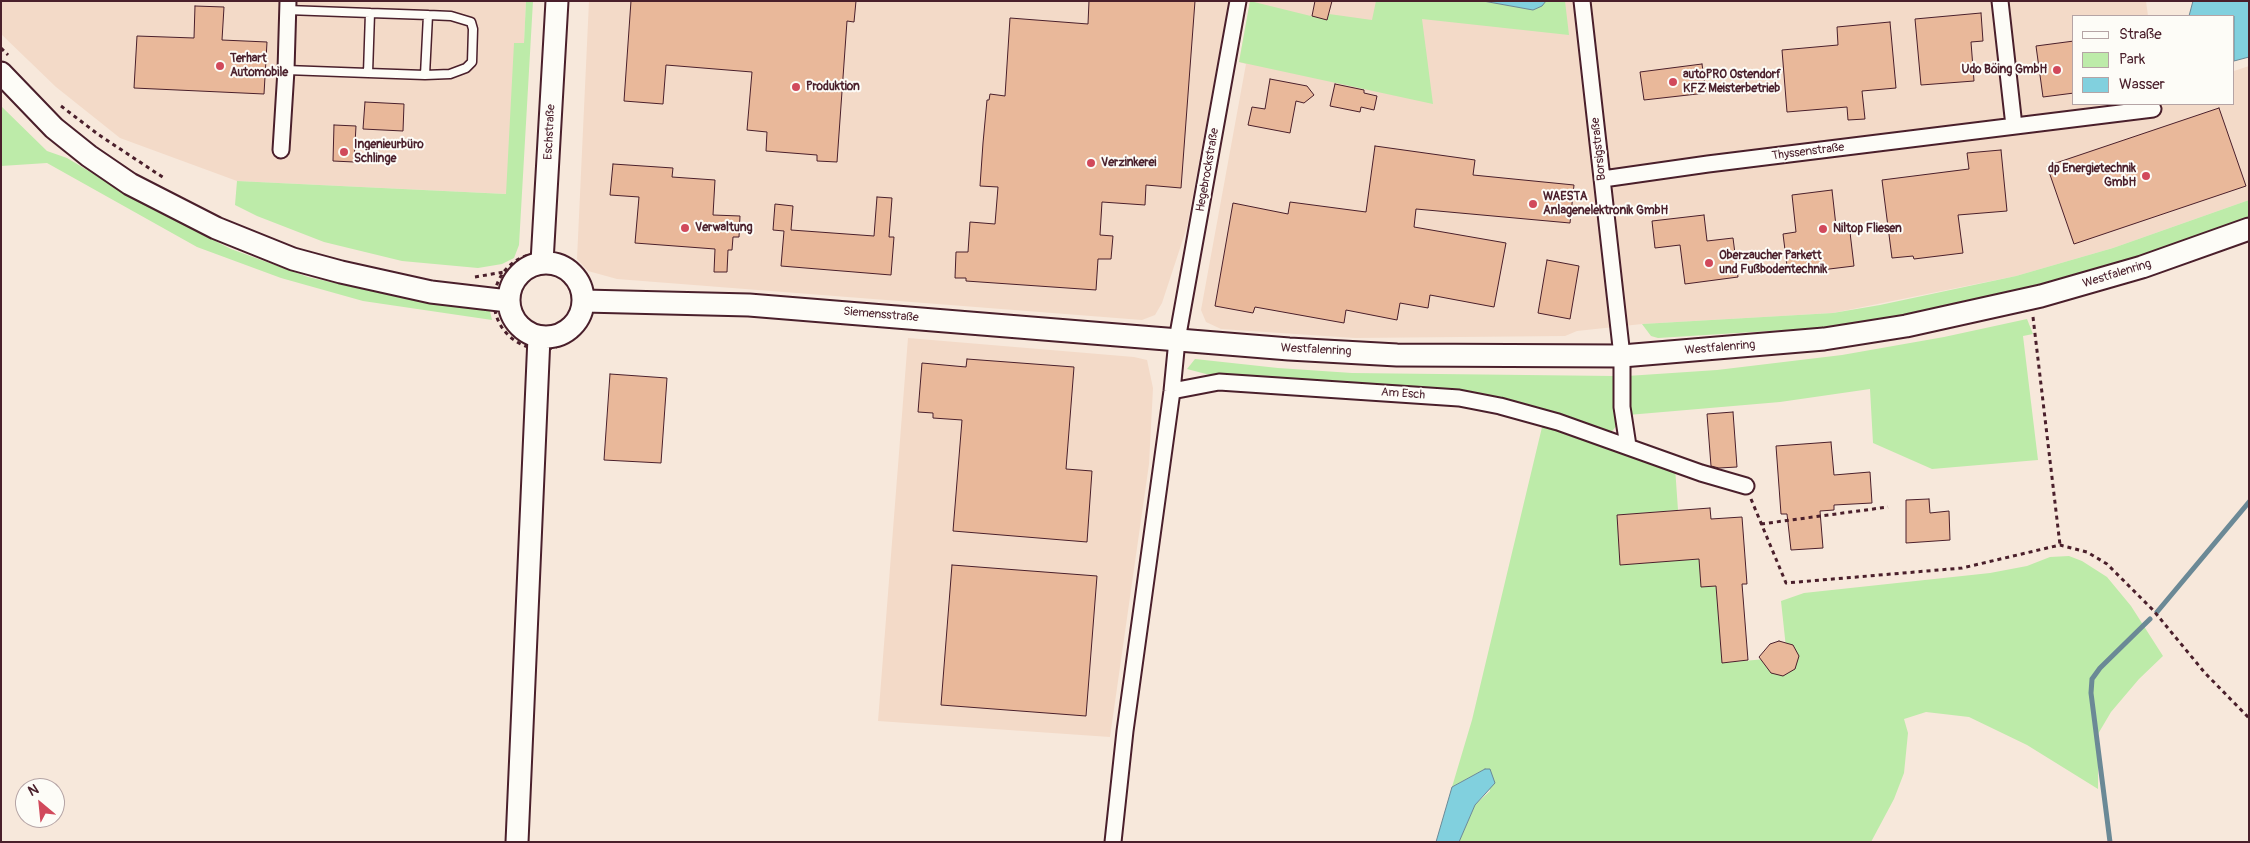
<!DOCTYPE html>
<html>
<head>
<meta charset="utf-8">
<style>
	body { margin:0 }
	#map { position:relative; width:2250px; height:843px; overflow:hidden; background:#f7e8db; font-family:Pangolin,sans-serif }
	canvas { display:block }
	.frame { position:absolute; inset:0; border:2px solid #4a1f2b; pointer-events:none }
	.legend { position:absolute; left:2072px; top:15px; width:162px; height:90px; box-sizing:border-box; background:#fdfcf7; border:1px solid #b5a4a5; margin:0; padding:6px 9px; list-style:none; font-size:15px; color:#4a1f2b }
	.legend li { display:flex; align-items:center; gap:10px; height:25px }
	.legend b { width:25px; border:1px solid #b5a4a5 }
	.north { position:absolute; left:15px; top:778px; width:50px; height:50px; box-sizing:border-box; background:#fdfcf7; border:1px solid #b5a4a5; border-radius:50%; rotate:332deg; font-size:14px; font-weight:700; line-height:20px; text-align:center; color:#4a1f2b }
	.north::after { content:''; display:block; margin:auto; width:18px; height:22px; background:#d1495b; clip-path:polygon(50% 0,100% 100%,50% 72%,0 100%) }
</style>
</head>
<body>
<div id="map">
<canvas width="2250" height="843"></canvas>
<div class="frame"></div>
<ul class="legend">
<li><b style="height:6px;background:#fdfcf7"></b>Straße</li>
<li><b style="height:14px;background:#bdeba9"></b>Park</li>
<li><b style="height:14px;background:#81d0de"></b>Wasser</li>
</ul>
<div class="north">N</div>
</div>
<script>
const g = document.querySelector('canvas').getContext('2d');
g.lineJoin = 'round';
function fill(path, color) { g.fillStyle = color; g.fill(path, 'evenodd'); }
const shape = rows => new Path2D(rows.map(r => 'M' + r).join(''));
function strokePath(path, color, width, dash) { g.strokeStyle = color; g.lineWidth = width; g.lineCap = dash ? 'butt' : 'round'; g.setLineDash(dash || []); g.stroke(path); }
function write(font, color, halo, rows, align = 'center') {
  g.font = font + ' Pangolin,sans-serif'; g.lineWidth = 4; g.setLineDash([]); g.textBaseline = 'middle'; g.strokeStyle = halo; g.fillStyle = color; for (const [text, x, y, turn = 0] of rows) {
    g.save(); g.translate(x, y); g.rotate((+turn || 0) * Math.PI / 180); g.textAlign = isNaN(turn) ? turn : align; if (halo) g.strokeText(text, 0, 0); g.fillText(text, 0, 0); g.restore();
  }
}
const built = shape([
	[1,1,526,1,524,43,507,194,237,181,120,138,56,87,1,34],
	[589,1,1229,1,1187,227,1162,303,1155,315,1142,320,617,279,588,271,577,259],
	[1250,1,2146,1,2148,16,2074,16,2074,104,2234,104,2234,71,2249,66,2249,200,2113,248,2016,276,1833,313,1642,324,1577,331,1565,336,1355,338,1221,329,1206,322,1201,310,1246,64,1239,62],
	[908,338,1134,357,1147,360,1153,388,1149,464,1110,737,878,721]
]);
const green = shape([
	[526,1,533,1,519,245,514,258,502,264,478,268,402,261,324,242,257,216,235,205,237,181,506,194,514,43,524,43],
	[1250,1,1327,20,1329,14,1372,20,1376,1,1483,1,1533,10,1542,6,1546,1,1565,1,1569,35,1422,19,1433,104,1239,62],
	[1,106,47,151,67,158,154,210,231,249,308,277,380,293,490,311,492,320,363,301,281,278,197,247,47,163,1,166],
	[2249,200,2249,219,2206,235,2083,275,1939,310,1834,327,1658,338,1651,336,1642,324,1833,313,1880,305,2016,276,2113,248],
	[2027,319,2033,334,2023,336,2038,460,1932,469,1873,443,1870,389,1780,402,1628,415,1627,376,1717,370,1842,355,1944,337],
	[1195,359,1278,368,1352,373,1613,376,1617,393,1618,424,1608,436,1458,391,1206,374,1187,369],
	[1543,423,1675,467,1678,510,1617,515,1620,565,1699,559,1701,587,1716,586,1722,663,1787,657,1781,601,1804,593,1990,573,2027,566,2050,557,2069,556,2082,561,2107,577,2131,606,2163,656,2139,679,2111,712,2098,734,2098,789,2027,745,1969,717,1926,712,1904,719,1908,733,1904,773,1894,799,1871,842,1459,842,1475,805,1490,791,1485,769,1452,787,1472,720]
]);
const water = shape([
	[1483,1,1546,1,1542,6,1533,10,1483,1],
	[2193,1,2249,1,2249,57,2234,61,2234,16,2189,16,2193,1],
	[1485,769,1490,769,1495,783,1475,805,1459,842,1436,842,1452,787,1485,769]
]);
const stream = shape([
	[2157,612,2249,502],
	[2110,842,2091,693,2092,679,2100,668,2150,619]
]);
const building = shape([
	[631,1,856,1,854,22,847,21,837,162,817,161,817,155,766,151,767,132,747,130,752,72,666,65,663,104,624,101,631,1],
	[1089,1,1195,1,1181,188,1146,185,1145,205,1102,202,1100,235,1113,236,1111,259,1098,259,1096,290,966,281,966,278,955,278,956,252,968,252,970,222,995,224,998,187,980,186,983,143,987,100,989,100,990,94,1005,96,1010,18,1088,24,1089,1],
	[1315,1,1332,1,1327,20,1312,16,1315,1],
	[195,6,224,7,222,40,267,42,264,94,134,88,137,36,194,38,195,6],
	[1981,13,1983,41,1971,42,1974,81,1921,85,1915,19,1981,13],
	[1890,22,1896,88,1862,91,1865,119,1848,120,1847,107,1787,112,1782,50,1838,45,1837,27,1890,22],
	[2074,41,2074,93,2043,97,2036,46,2074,41],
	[1702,64,1706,93,1644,100,1640,72,1702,64],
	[1270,79,1307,86,1314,95,1304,103,1296,101,1290,133,1248,125,1252,107,1265,109,1270,79],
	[1335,84,1364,90,1364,93,1377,96,1374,110,1361,107,1360,112,1330,106,1335,84],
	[365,102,404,104,403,131,363,129,365,102],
	[2219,108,2246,186,2074,244,2047,166,2219,108],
	[334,125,356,126,354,162,333,161,334,125],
	[1375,146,1475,160,1473,175,1574,185,1570,223,1416,209,1414,227,1506,243,1494,307,1430,295,1428,308,1400,303,1397,320,1346,310,1344,323,1255,307,1253,313,1215,306,1233,203,1288,214,1290,202,1366,212,1375,146],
	[2001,150,2007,211,1958,215,1963,253,1914,259,1913,256,1892,258,1882,180,1969,169,1967,153,2001,150],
	[613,164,673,168,672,177,715,180,713,215,740,216,739,237,733,237,732,250,728,250,727,272,714,272,715,249,635,243,639,197,610,195,613,164],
	[1832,190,1836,226,1849,224,1854,266,1788,274,1783,234,1796,232,1792,195,1832,190],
	[877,197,892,198,889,237,894,237,891,275,781,266,784,231,773,230,775,204,793,206,791,230,874,236,877,197],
	[1704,215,1707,241,1733,238,1738,277,1685,284,1680,245,1655,248,1652,221,1704,215],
	[1547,260,1579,266,1570,319,1538,313,1547,260],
	[967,359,1074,367,1066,469,1092,471,1087,542,953,531,962,420,933,418,933,413,918,412,922,363,966,367,967,359],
	[610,374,667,378,661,463,604,460,610,374],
	[1733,412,1737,467,1719,468,1711,466,1707,414,1733,412],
	[1831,442,1834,475,1870,472,1872,503,1834,505,1834,510,1820,511,1823,548,1791,550,1787,514,1781,514,1776,446,1831,442],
	[1929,499,1930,513,1949,511,1950,540,1906,543,1906,500,1929,499],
	[1710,508,1711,519,1742,517,1747,584,1742,584,1748,660,1722,663,1716,586,1701,587,1699,559,1620,565,1617,515,1710,508],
	[952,565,1097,576,1086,716,941,705,952,565],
	[1779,641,1793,645,1799,656,1795,669,1783,676,1771,673,1759,657,1770,644,1779,641]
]);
const path = shape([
	[1,48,8,55],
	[61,106,99,135,164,178],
	'494 301a48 48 0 1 1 96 0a48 48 0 1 1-96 0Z',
	[475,277,504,272],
	[2033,317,2060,545],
	[1751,499,1786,583,1962,568,2060,545,2087,552,2107,564,2153,610,2205,673,2249,718],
	[1761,524,1888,507]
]);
const lane = shape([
	[286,70,368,73,370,13,287,10],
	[368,73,425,75,428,15,370,13],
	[425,75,450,74,466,68,472,62,473,29,471,22,451,16,428,15]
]);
const street = shape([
	[1582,1,1622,356,1622,407,1628,446],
	[2000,1,2014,126],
	[281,150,286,70,288,1],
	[1603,179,1708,164,2153,109],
	[1172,391,1219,382,1459,398,1500,406,1558,422,1701,473,1746,486],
	[1113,842,1125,731,1172,391,1177,340,1238,1]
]);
const secondary = shape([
	[1,73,54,128,89,156,130,184,216,228,293,259,341,272,431,292,508,301],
	[542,262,557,1],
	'509 300a37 37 0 1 1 74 0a37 37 0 1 1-74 0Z',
	[584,301,749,305,1289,349,1397,355,1622,356,1824,339,1906,326,2041,296,2142,267,2249,229],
	[517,842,539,337]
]);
const markers = [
	[220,66,5,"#d1495b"],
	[2057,70,5,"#d1495b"],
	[1673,82,5,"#d1495b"],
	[796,87,5,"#d1495b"],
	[344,152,5,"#d1495b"],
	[1091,163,5,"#d1495b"],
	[2146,176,5,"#d1495b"],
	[1533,204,5,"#d1495b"],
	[685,228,5,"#d1495b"],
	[1823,229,5,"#d1495b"],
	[1709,263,5,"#d1495b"]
];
const poiNames = [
	["Terhart",230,59],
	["Automobile",230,73],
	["Udo Böing GmbH",2047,70,"right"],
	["autoPRO Ostendorf",1683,75],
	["KFZ Meisterbetrieb",1683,89],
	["Produktion",806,87],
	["Ingenieurbüro",354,145],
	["Schlinge",354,159],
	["Verzinkerei",1101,163],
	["dp Energietechnik",2136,169,"right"],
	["GmbH",2136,183,"right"],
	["WAESTA",1543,197],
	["Anlagenelektronik GmbH",1543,211],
	["Verwaltung",695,228],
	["Niltop Fliesen",1833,229],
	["Oberzaucher Parkett",1719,256],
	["und Fußbodentechnik",1719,270]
];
const streetNames = [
	["Eschstraße",550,132,-87],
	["Borsigstraße",1599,149,-96],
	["Thyssenstraße",1808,152,-7],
	["Hegebrockstraße",1208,170,-80],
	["Westfalenring",2117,274,-17],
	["Siemensstraße",881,315,5],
	["Westfalenring",1720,348,-5],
	["Westfalenring",1316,350,3],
	["Am Esch",1403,394,4]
];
fill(built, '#f3dac8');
fill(green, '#bdeba9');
fill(water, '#81d0de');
strokePath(water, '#6b8996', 1);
strokePath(stream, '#6b8996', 5);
fill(building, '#e9b89a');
strokePath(building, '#4a1f2b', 1);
strokePath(lane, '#4a1f2b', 11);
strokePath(street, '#4a1f2b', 19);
strokePath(secondary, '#4a1f2b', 25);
strokePath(path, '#4a1f2b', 3, [4, 4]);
strokePath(lane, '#fdfcf7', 8);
strokePath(street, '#fdfcf7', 15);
strokePath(secondary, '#fdfcf7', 21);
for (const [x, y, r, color] of markers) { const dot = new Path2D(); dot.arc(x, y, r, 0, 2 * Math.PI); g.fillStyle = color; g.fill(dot); strokePath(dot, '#fdfcf7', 2); }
write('bold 12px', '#4a1f2b', '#fdfcf7', poiNames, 'left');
write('12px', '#4a1f2b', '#fdfcf7', streetNames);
</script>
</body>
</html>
